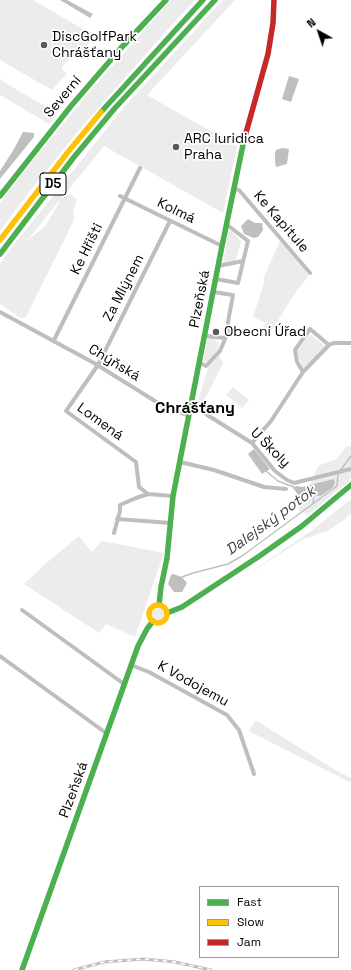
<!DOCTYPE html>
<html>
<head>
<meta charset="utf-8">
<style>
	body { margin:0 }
	#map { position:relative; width:351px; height:970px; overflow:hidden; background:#fff; font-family:"Space Grotesk",sans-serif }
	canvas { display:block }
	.legend { position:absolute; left:199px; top:886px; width:140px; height:72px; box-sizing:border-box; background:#fff; border:1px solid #999; margin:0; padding:5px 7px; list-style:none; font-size:12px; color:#000 }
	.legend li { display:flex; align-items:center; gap:8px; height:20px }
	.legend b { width:20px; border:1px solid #999 }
	.north { position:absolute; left:299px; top:12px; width:40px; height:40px; -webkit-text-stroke:3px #fff; paint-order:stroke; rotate:320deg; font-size:11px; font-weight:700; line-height:16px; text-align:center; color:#000 }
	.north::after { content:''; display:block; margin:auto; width:14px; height:18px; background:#000; clip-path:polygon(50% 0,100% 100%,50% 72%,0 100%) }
</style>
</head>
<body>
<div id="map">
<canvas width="351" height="970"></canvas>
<ul class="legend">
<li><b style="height:5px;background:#4caf50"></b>Fast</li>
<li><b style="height:5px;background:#ffc107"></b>Slow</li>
<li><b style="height:5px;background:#c62828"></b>Jam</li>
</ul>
<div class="north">N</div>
</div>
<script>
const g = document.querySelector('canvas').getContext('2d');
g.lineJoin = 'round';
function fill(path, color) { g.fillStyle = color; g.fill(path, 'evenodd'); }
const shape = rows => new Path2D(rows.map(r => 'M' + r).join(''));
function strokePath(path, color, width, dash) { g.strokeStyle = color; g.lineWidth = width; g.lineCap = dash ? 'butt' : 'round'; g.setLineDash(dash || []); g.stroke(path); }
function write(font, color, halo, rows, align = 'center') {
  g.font = font + ' "Space Grotesk",sans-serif'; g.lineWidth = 3.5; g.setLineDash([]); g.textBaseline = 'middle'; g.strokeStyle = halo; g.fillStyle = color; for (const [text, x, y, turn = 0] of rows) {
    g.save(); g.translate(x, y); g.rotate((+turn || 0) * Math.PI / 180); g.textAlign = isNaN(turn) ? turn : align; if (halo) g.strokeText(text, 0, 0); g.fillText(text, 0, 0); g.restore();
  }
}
const green = shape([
	[0,0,33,0,98,38,94,38,78,56,75,53,61,68,67,74,52,90,0,60],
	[171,0,195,0,169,28,85,123,28,193,0,231,0,203,27,168,92,89],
	[223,0,235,0,147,95,237,146,223,213,104,146,61,199,70,194,73,196,77,200,73,212,74,217,73,222,26,317,23,318,19,317,0,304,0,264,12,247,124,107],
	[60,201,46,225,27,241,59,201],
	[0,79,12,87,58,113,49,124,0,95],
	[231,231,241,241,236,260,232,263,223,263,228,232],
	[280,241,306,272,308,276,293,296,271,332,263,326,266,323,253,317,265,280,263,279],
	[310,334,325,346,303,369,297,352],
	[208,338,214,339,219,343,218,351,209,362,203,362],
	[219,355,223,363,200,409,197,404,209,365],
	[233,387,249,400,242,408,226,395],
	[347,446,351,446,351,476,349,481,308,515,299,511,297,498,310,485,318,466,336,459],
	[351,499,351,514,344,520,329,530,302,540,248,574,311,531],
	[79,536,92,552,102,541,164,553,135,637,106,624,99,633,24,584,44,565],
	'152 614a6 6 0 1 1 12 0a6 6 0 1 1-12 0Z',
	[257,721,337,771,351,778,351,783,249,731,254,722]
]);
const water = shape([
	[60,0,67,0,93,14,90,18],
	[289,76,299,79,291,102,282,99],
	[23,132,34,133,34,137,0,179,0,171,14,149],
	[282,148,289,149,287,164,276,167,275,162,275,153,276,150],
	[248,219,255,223,262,223,263,230,258,237,254,238,244,234,241,226],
	[254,449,270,469,262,474,248,454],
	[334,479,335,483,333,487,325,493,320,496,299,496,293,488,296,486,302,487],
	[173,574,182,577,187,583,182,592,174,592,168,584,171,575]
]);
const stream = shape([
	[266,471,278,481,296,488],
	[340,471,351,456],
	[313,504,314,494],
	[182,577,193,573,228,564,242,556,337,486,338,474]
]);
const street = shape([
	[234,189,239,190,310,273],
	[120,196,222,246],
	[218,266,243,261],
	[216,279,238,283,248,241,226,224],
	[0,312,94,363,163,406,189,416],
	[205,336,225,338],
	[54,340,140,168],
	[200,363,206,366,220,351,228,332,228,322,233,295,214,292],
	[303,372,297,362,295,350,310,329,329,345],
	[201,411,252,443,275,471,287,480,294,483,351,469],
	[252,443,271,421,303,372,329,345,334,343,351,343],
	[180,462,214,470,264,487,286,489],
	[148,494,139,487,136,462,66,411,98,365,170,221],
	[117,519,171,523],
	[114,533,120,511,120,505,136,498,148,494,173,496],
	[22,610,124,684],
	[0,656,106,733],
	[131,665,149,672,227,715,239,730,254,774]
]);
const fast = shape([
	[101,112,203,0],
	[0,196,71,106,121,48,166,0],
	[0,254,74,157,115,108,215,0],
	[159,605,161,587,167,558,173,496,222,246,244,140],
	[167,613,182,607,258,557,302,526,351,485],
	[22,970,138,646,147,629,153,621]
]);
const slow = shape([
	[0,240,68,152,101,112],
	'149 614a9 9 0 1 1 18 0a9 9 0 1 1-18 0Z'
]);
const jam = shape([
	[244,140,268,54,273,23,274,0]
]);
const rail = shape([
	[74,970,104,962,144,959,175,962,211,970]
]);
const markers = [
	[44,45,4,"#595959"],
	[176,147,4,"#595959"],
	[216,332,4,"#595959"]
];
const shields = [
	[53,184,26]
];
const shieldNames = [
	["D5",53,184]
];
const poiNames = [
	["DiscGolfPark",52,37],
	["Chrášťany",52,53],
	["ARC Iuridica",184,139],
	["Praha",184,155],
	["Obecní Úřad",224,332]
];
const streetNames = [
	["Severní",63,97,-50],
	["Kolmá",176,211,26],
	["Ke Kapitule",281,222,49],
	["Ke Hřišti",87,249,-64],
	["Za Mlýnem",124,288,-63],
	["Plzeňská",200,299,-79],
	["Chýňská",114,363,31],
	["Lomená",100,422,36],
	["U Školy",270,448,45],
	["K Vodojemu",193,684,29],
	["Plzeňská",74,790,-70]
];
const waterNames = [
	["Dalejský potok",271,521,-36]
];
const quarterNames = [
	["Chrášťany",195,409]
];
fill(green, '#ececec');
fill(water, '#bfbfbf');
strokePath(stream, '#bfbfbf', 1.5);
strokePath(street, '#bebebe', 4);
strokePath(fast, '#4caf50', 5.5);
strokePath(slow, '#ffc107', 5.5);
strokePath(jam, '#c62828', 5.5);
strokePath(rail, '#bebebe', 3);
strokePath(rail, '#fff', 1.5, [4.5]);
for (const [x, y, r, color] of markers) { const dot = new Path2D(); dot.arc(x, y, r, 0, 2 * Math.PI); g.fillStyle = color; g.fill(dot); strokePath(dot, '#fff', 1.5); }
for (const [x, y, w] of shields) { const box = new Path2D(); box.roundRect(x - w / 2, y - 11, w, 22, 3); g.fillStyle = '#fff'; g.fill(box); strokePath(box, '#000', 1); }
write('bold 13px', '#000', null, shieldNames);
write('14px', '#000', '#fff', poiNames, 'left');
write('14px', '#000', '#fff', streetNames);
write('italic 15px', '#444', '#fff', waterNames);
write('bold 16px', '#000', '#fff', quarterNames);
</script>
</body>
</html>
